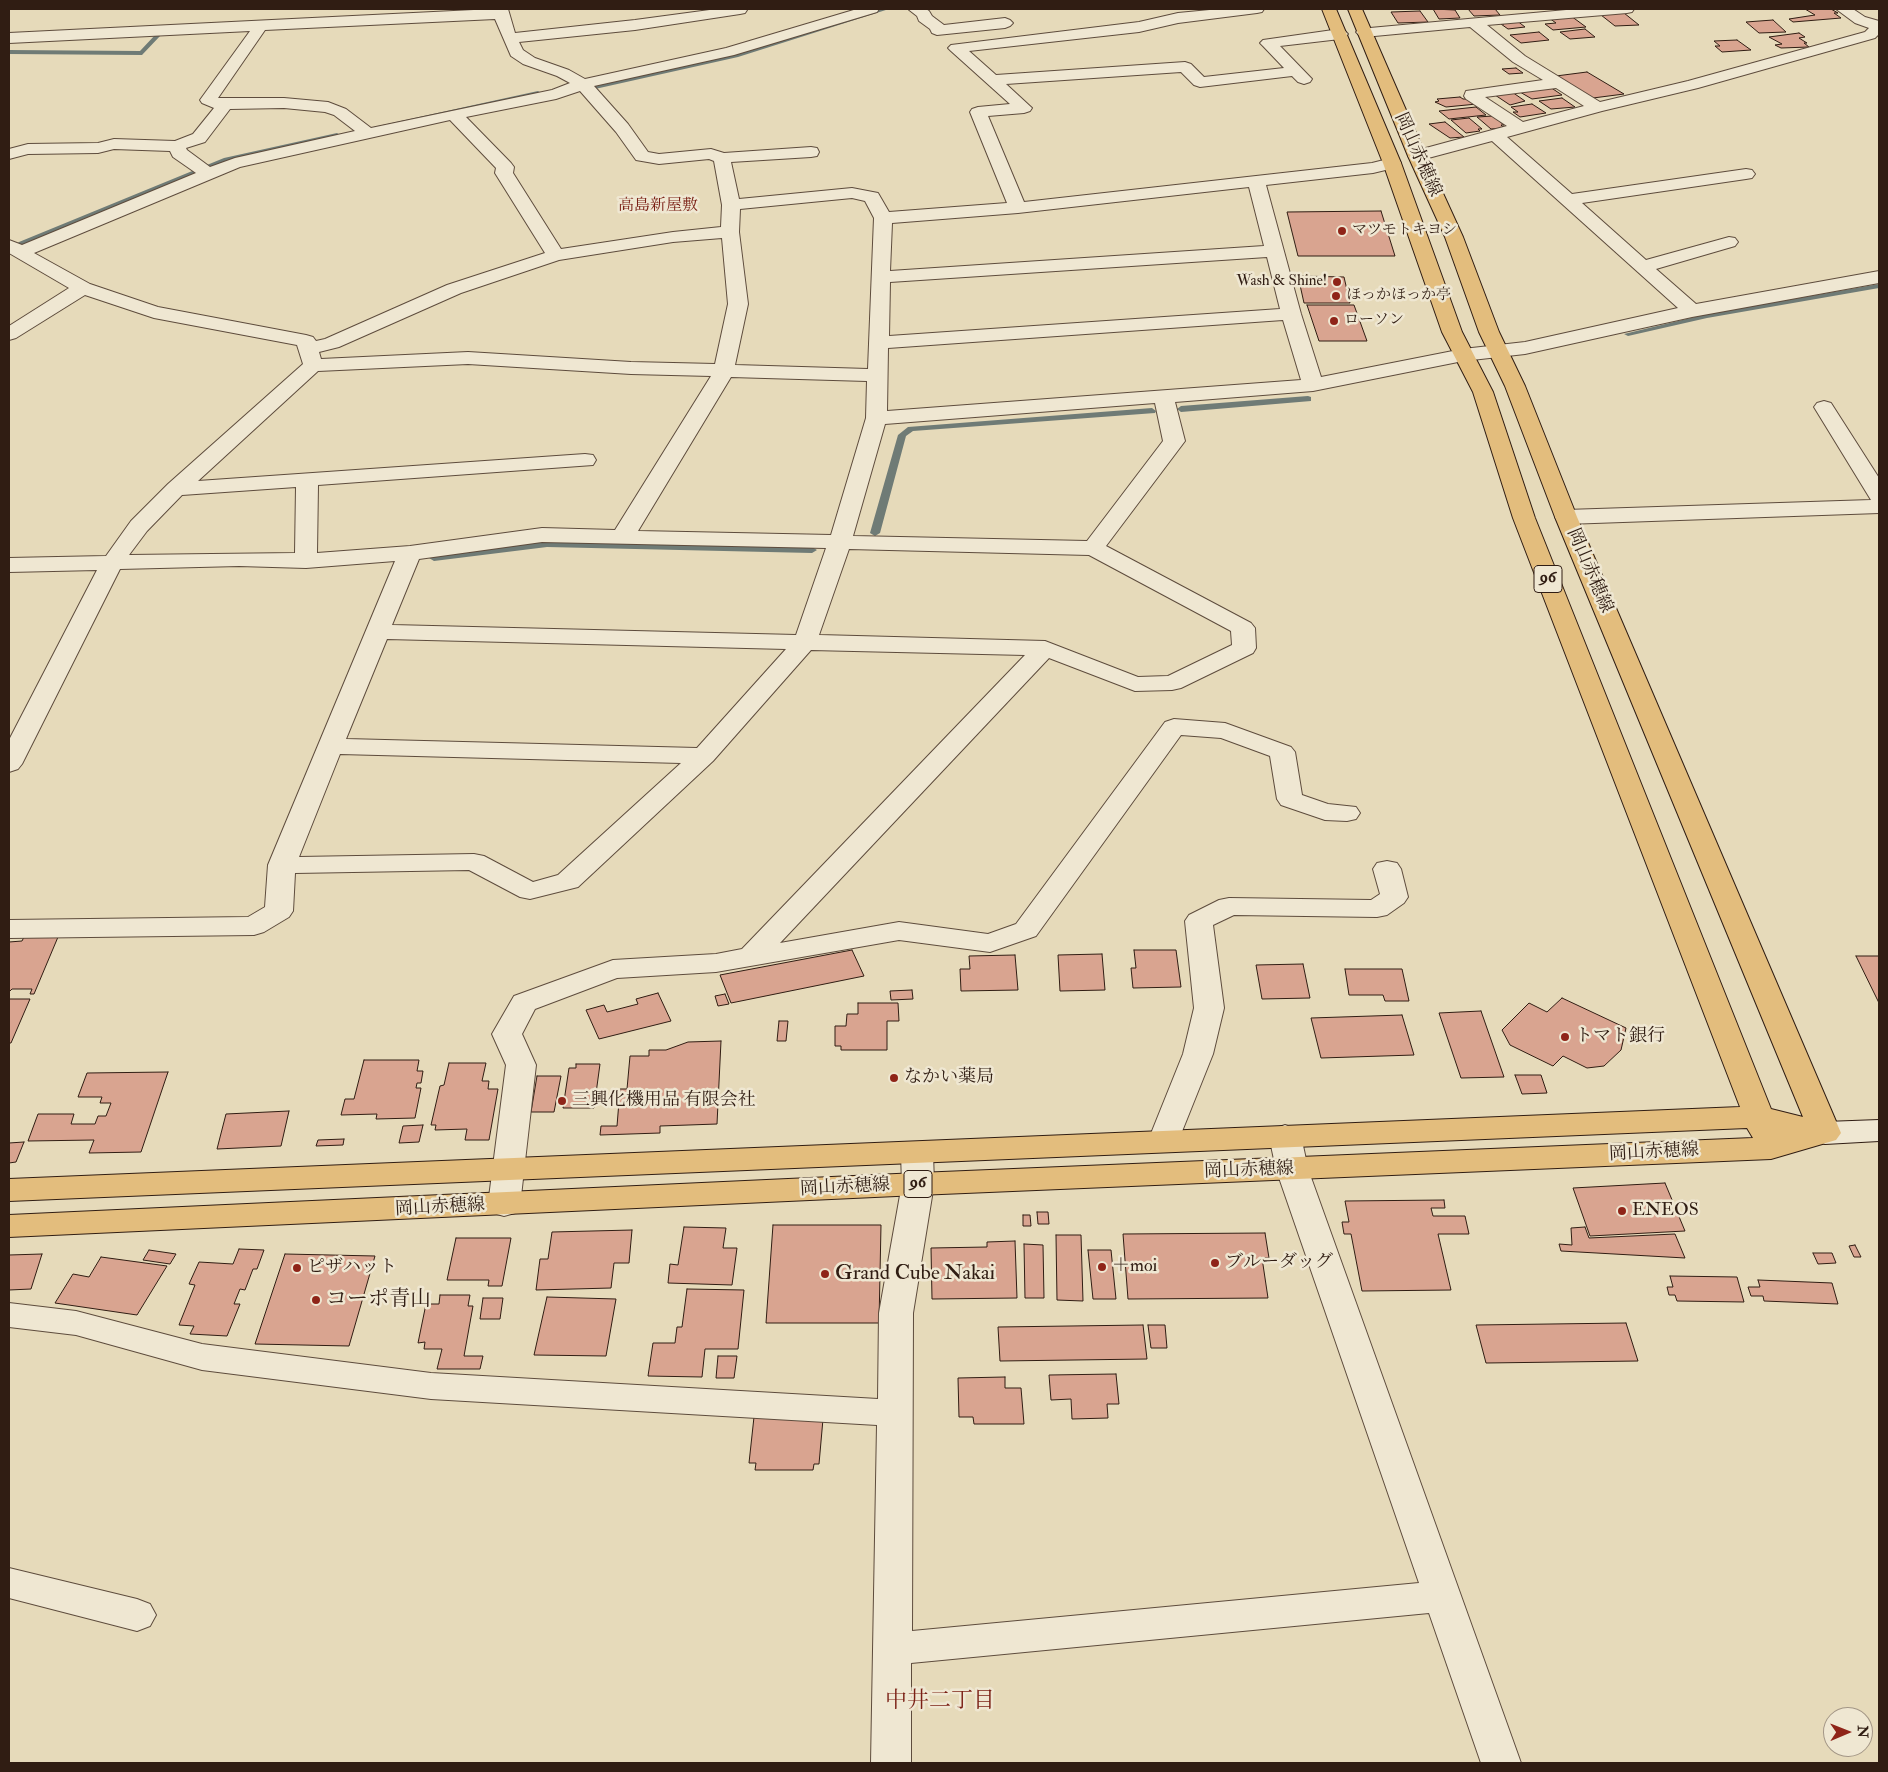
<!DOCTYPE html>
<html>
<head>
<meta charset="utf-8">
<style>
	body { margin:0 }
	#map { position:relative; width:1888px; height:1772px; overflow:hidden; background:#e6daba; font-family:"IM FELL Double Pica",serif }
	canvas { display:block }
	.frame { position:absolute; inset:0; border:10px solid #301d13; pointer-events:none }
	.north { position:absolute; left:1823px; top:1707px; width:50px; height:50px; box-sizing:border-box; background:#efe7d2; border:1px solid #a39686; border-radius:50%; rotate:89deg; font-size:14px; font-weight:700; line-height:20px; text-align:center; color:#301d13 }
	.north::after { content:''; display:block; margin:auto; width:18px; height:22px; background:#8f2418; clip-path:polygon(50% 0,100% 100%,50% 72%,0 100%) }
</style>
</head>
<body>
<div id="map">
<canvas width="1888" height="1772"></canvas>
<div class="frame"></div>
<div class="north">N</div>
</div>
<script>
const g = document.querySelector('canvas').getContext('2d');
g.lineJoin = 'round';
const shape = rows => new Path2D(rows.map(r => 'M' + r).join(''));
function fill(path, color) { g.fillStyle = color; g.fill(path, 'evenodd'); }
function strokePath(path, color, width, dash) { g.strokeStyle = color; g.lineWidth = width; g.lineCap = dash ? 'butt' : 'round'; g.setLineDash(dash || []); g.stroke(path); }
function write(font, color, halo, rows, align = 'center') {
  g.font = font + ' "IM FELL Double Pica","Noto Serif JP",serif'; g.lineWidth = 5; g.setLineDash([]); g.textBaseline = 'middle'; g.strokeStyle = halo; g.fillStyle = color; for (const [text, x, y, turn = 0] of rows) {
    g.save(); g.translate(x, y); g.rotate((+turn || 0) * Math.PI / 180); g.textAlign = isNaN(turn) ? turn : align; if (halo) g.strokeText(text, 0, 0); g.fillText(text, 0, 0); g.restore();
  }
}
const stream = shape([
	[881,9,889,9,738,57,595,89,592,87,734,54,881,9],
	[156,34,161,35,142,55,9,54,9,50,140,51,156,34],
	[538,91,541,93,540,94,358,133,355,131,538,91],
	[337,133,340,135,339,136,228,161,25,246,9,255,9,250,19,242,224,158,337,133],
	[1879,284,1879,288,1707,318,1628,336,1624,334,1707,314,1879,284],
	[1308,396,1311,397,1311,401,1181,412,1177,409,1181,406,1308,396],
	[1152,408,1156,411,1155,413,913,431,906,436,880,533,875,536,870,533,898,435,908,427,1152,408],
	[547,541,812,547,817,550,812,553,547,547,434,561,429,558,434,555,547,541]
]);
const building = shape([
	[1433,9,1455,10,1460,18,1439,19,1433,9],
	[1468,9,1495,9,1500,15,1474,16,1468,9],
	[1805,9,1834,9,1831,9,1838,13,1834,13,1841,18,1793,22,1789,19,1815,15,1805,9],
	[1420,11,1428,22,1398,23,1391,12,1420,11],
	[1624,13,1639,25,1615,26,1601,15,1624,13],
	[1571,16,1586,27,1553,30,1545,24,1556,23,1549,18,1571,16],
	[1516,20,1525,27,1508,29,1501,24,1504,24,1501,22,1516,20],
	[1773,20,1786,32,1759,33,1746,22,1773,20],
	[1585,29,1595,37,1570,39,1560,32,1585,29],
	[1539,32,1549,40,1521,43,1510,35,1539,32],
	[1799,33,1805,37,1799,38,1807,43,1804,43,1809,47,1781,48,1775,45,1782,44,1769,37,1799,33],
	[1737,40,1751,50,1722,52,1715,46,1720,46,1714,41,1737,40],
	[1516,68,1523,73,1509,74,1502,69,1516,68],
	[1587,72,1624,94,1593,98,1556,76,1587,72],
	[1550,87,1562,95,1532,99,1520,92,1550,87],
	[1512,92,1525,101,1510,105,1495,95,1512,92],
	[1460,97,1463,99,1471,99,1477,104,1446,107,1435,102,1439,101,1437,99,1460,97],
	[1562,98,1575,107,1551,109,1539,101,1562,98],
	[1532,104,1546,113,1520,117,1513,112,1518,112,1511,107,1532,104],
	[1476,107,1486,115,1449,119,1439,111,1476,107],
	[1493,116,1504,125,1501,125,1504,128,1491,129,1477,117,1493,116],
	[1469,118,1482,129,1478,129,1480,131,1466,133,1451,120,1469,118],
	[1445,122,1464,137,1450,138,1429,124,1445,122],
	[1381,211,1395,256,1298,256,1287,212,1381,211],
	[1298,276,1344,277,1350,303,1304,303,1298,276],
	[1307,305,1354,305,1367,341,1319,341,1307,305],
	[24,937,58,937,34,994,30,994,32,989,12,989,9,992,9,942,22,941,24,937],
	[852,950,864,976,731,1003,720,975,852,950],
	[1134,950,1176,950,1181,987,1133,988,1131,968,1136,968,1134,950],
	[1102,954,1105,990,1060,991,1058,955,1102,954],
	[1015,955,1018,990,961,991,960,969,970,969,969,956,1015,955],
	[1856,956,1879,956,1879,1003,1856,956],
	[1303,964,1310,998,1262,999,1256,965,1303,964],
	[1345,969,1402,969,1409,1001,1385,1001,1383,995,1349,995,1345,969],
	[912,990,913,999,891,1000,890,991,912,990],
	[658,993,671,1021,599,1039,586,1010,604,1005,607,1012,638,1004,636,999,658,993],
	[725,994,729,1004,718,1006,715,996,725,994],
	[1562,998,1626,1028,1621,1050,1604,1066,1587,1068,1563,1056,1553,1066,1510,1045,1502,1030,1529,1003,1547,1012,1562,998],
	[9,999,30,999,11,1043,9,1043,9,999],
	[858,1003,898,1003,899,1021,887,1021,887,1050,841,1050,841,1046,835,1046,835,1026,846,1026,847,1014,858,1014,858,1003],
	[1481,1011,1504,1077,1461,1078,1439,1013,1481,1011],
	[1402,1015,1414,1055,1321,1058,1311,1018,1402,1015],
	[779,1021,788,1021,786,1041,777,1041,779,1021],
	[721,1041,717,1124,660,1126,660,1133,600,1135,601,1126,617,1126,620,1089,627,1089,630,1056,649,1056,649,1050,666,1050,688,1042,721,1041],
	[364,1060,419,1060,417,1071,423,1071,421,1083,417,1083,416,1088,421,1088,415,1118,376,1119,377,1114,341,1115,345,1099,354,1099,364,1060],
	[449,1063,486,1063,482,1081,489,1081,488,1089,498,1089,489,1140,465,1140,467,1129,435,1130,436,1125,431,1125,440,1086,444,1085,449,1063],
	[576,1064,600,1064,594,1108,563,1108,569,1068,576,1068,576,1064],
	[168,1072,141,1152,89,1153,94,1140,28,1141,38,1114,74,1114,71,1124,95,1124,98,1116,106,1116,111,1103,100,1103,102,1097,78,1097,87,1073,168,1072],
	[1515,1075,1541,1075,1547,1093,1522,1094,1515,1075],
	[537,1076,561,1076,554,1112,531,1112,537,1076],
	[289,1111,281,1146,217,1149,226,1114,289,1111],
	[423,1125,419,1142,399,1143,403,1126,423,1125],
	[344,1139,343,1145,316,1146,318,1140,344,1139],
	[24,1142,16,1162,9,1163,9,1143,24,1142],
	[1665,1183,1685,1231,1590,1236,1573,1188,1665,1183],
	[1444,1200,1445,1208,1431,1208,1433,1216,1465,1216,1469,1234,1438,1234,1451,1290,1362,1291,1351,1234,1344,1234,1342,1222,1349,1222,1345,1201,1444,1200],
	[1037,1212,1048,1212,1049,1224,1038,1224,1037,1212],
	[1023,1215,1030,1215,1031,1226,1023,1226,1023,1215],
	[773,1225,881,1225,879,1323,766,1323,773,1225],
	[684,1227,726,1228,723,1248,737,1248,732,1285,668,1283,670,1264,678,1265,684,1227],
	[1585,1227,1589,1238,1675,1234,1685,1258,1561,1251,1559,1244,1572,1245,1571,1228,1585,1227],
	[632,1230,629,1263,614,1263,611,1288,536,1290,540,1259,548,1259,552,1232,632,1230],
	[1265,1233,1269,1258,1262,1258,1268,1298,1128,1299,1123,1234,1265,1233],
	[1056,1235,1081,1235,1083,1301,1057,1300,1056,1235],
	[456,1238,511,1238,502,1286,488,1286,489,1280,447,1280,456,1238],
	[1015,1241,1017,1298,932,1299,931,1248,987,1247,987,1242,1015,1241],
	[1024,1244,1043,1245,1044,1298,1025,1298,1024,1244],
	[1855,1245,1861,1257,1854,1257,1849,1246,1855,1245],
	[239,1249,264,1250,257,1269,253,1269,245,1290,240,1289,234,1304,240,1304,227,1336,190,1334,194,1326,179,1325,195,1285,189,1284,199,1262,233,1264,239,1249],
	[149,1250,176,1254,170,1264,143,1260,149,1250],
	[1088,1250,1111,1250,1116,1299,1093,1299,1088,1250],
	[1813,1253,1832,1253,1836,1263,1818,1264,1813,1253],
	[42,1254,31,1289,9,1290,9,1255,42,1254],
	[285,1254,375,1256,349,1346,255,1344,285,1254],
	[101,1257,167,1266,137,1315,55,1303,73,1274,89,1277,101,1257],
	[1670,1276,1737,1277,1744,1302,1677,1301,1675,1295,1669,1295,1667,1287,1673,1287,1670,1276],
	[1758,1280,1832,1283,1838,1304,1764,1301,1763,1296,1751,1296,1748,1287,1760,1287,1758,1280],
	[687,1289,744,1290,738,1349,705,1349,702,1377,648,1376,653,1343,675,1343,677,1327,682,1327,687,1289],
	[440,1295,470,1295,468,1306,473,1306,464,1356,483,1356,480,1369,437,1369,442,1349,424,1349,425,1342,418,1343,426,1304,439,1304,440,1295],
	[547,1297,616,1299,606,1356,534,1355,547,1297],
	[483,1298,503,1298,500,1319,480,1319,483,1298],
	[1626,1323,1638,1361,1486,1363,1476,1325,1626,1323],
	[1143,1325,1147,1359,1000,1361,998,1327,1143,1325],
	[1148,1325,1165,1325,1167,1348,1151,1348,1148,1325],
	[718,1356,737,1356,734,1378,716,1378,718,1356],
	[1116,1374,1119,1404,1107,1404,1108,1418,1072,1419,1071,1399,1051,1400,1049,1375,1116,1374],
	[1005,1377,1005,1388,1021,1388,1024,1424,974,1424,973,1417,959,1417,958,1378,1005,1377],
	[754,1417,823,1419,819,1464,814,1464,813,1470,755,1470,756,1463,749,1463,754,1417]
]);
const minor = shape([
	[494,9,508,9,515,33,635,20,717,9,747,10,745,13,740,14,635,30,519,42,523,50,535,58,569,70,585,79,726,48,857,9,879,9,877,12,734,55,594,86,628,124,648,152,659,154,711,149,724,153,811,147,817,148,819,152,817,156,811,157,731,162,739,199,852,188,878,193,889,212,1007,203,970,112,972,109,978,107,1010,104,951,51,948,48,951,45,1139,22,1178,13,1220,9,1264,9,1262,12,1257,13,1178,23,1139,32,969,51,996,75,1185,62,1191,64,1204,77,1284,68,1263,46,1260,43,1263,40,1340,29,1345,31,1348,34,1345,37,1340,39,1280,46,1312,79,1310,82,1304,84,1298,82,1292,76,1200,87,1194,85,1181,72,1006,84,1032,108,1030,111,1024,113,988,116,1024,202,1372,163,1392,158,1398,159,1401,163,1398,167,1373,173,1266,185,1301,314,1321,377,1463,349,1525,342,1678,308,1492,141,1417,161,1411,160,1408,156,1411,152,1507,126,1466,99,1464,96,1466,91,1543,80,1513,62,1470,27,1364,37,1359,35,1356,32,1359,29,1577,9,1634,9,1632,12,1627,13,1487,25,1525,56,1600,102,1688,81,1865,32,1869,28,1855,23,1836,9,1853,9,1865,17,1879,21,1879,34,1875,38,1698,88,1602,111,1507,137,1572,194,1746,169,1752,170,1755,174,1752,178,1746,179,1582,203,1646,260,1729,237,1735,238,1738,242,1735,246,1656,269,1696,304,1879,271,1879,283,1692,317,1525,354,1463,361,1313,391,1175,402,1185,441,1106,546,1251,623,1255,628,1256,648,1253,653,1181,688,1172,690,1135,691,1049,658,780,943,899,922,988,934,1016,924,1165,722,1174,719,1225,723,1291,747,1295,752,1302,795,1328,804,1356,807,1360,813,1356,819,1347,821,1325,820,1281,805,1277,799,1270,756,1221,738,1181,735,1036,936,990,952,899,940,716,972,617,978,535,1009,522,1034,536,1065,520,1205,515,1213,504,1216,493,1213,488,1205,506,1065,492,1034,514,996,613,960,716,954,742,949,1025,655,811,650,713,761,578,887,530,899,520,897,469,870,295,873,293,911,289,917,264,932,254,935,9,938,9,920,248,917,265,907,268,865,395,561,306,568,239,566,120,569,22,764,18,769,9,772,9,740,97,570,9,572,9,558,106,556,131,521,168,484,303,364,297,345,154,318,85,295,16,338,9,340,9,326,69,288,9,253,9,240,22,245,196,173,173,157,170,151,114,149,98,153,28,154,9,159,9,149,28,144,98,143,114,139,175,141,193,134,214,108,202,103,200,100,250,31,9,43,9,33,494,9],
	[495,19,511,56,523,64,557,76,570,83,552,90,371,128,346,109,328,102,284,98,218,98,265,30,495,19],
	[1556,88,1584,106,1523,122,1485,97,1556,88],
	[580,91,616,132,636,160,659,164,709,159,714,161,722,205,721,227,673,232,561,249,513,173,514,167,511,163,466,117,556,99,580,91],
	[284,108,325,112,334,115,355,131,235,158,210,167,187,150,186,148,205,142,230,109,284,108],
	[450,120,496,168,495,173,545,253,447,285,325,339,316,341,313,337,306,335,158,307,90,284,34,253,240,167,450,120],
	[1249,187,1264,246,890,271,892,223,1018,213,1249,187],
	[852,198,865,201,874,218,868,369,735,365,748,304,739,232,740,209,852,198],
	[722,238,728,304,715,364,631,362,468,352,321,359,319,352,339,347,461,293,559,260,673,242,722,238],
	[1267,257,1280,309,889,336,890,282,1267,257],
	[1283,320,1301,380,887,411,888,348,1283,320],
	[468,364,631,374,711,376,615,530,542,528,410,546,317,553,318,485,593,465,596,460,593,455,585,454,198,481,318,371,468,364],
	[731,377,867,381,866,418,831,535,638,531,731,377],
	[1155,403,1163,441,1087,541,853,536,885,424,1155,403],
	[296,487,295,553,129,555,147,531,182,495,296,487],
	[542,542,826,548,796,635,392,625,419,559,542,542],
	[849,549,1089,555,1231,631,1232,645,1168,676,1138,677,1045,641,819,635,849,549],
	[387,639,786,649,697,748,346,739,387,639],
	[340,754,681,763,558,875,533,882,484,856,474,854,299,857,340,754],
	[908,9,926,9,929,11,932,16,944,25,1005,18,1010,20,1013,23,1010,26,1005,28,937,35,932,33,930,29,919,21,917,16,908,9],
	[1824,401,1831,403,1879,478,1879,513,1566,524,1558,522,1555,517,1558,512,1566,510,1871,500,1814,407,1817,403,1824,401],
	[1387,861,1397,863,1401,869,1408,897,1404,903,1387,915,1377,917,1234,915,1213,925,1224,1008,1213,1054,1175,1149,1164,1152,1153,1149,1148,1141,1183,1054,1194,1008,1185,921,1189,915,1219,900,1229,898,1371,900,1380,894,1373,869,1377,863,1387,861],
	[1285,1125,1296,1129,1301,1136,1308,1169,1521,1763,1481,1763,1429,1613,911,1663,911,1763,871,1763,877,1425,431,1399,202,1370,76,1335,9,1327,9,1303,76,1311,202,1344,431,1373,878,1399,879,1313,902,1184,901,1153,906,1145,917,1142,928,1145,933,1153,934,1184,913,1313,912,1631,1419,1583,1276,1169,1269,1136,1274,1129,1285,1125],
	[9,1568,137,1599,150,1604,156,1615,150,1626,137,1631,9,1598,9,1568]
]);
const secondary = shape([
	[1879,1120,1879,1141,1825,1144,1814,1140,1809,1133,1814,1126,1825,1122,1879,1120]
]);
const primary = shape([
	[1322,9,1336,9,1401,163,1462,332,1493,392,1535,518,1771,1109,1803,1117,1555,517,1505,386,1479,332,1445,237,1408,156,1348,9,1362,9,1426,156,1463,237,1499,332,1525,386,1577,517,1841,1133,1836,1140,1771,1159,918,1195,9,1237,9,1215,918,1173,1753,1138,1747,1128,9,1201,9,1179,1740,1107,1513,518,1473,392,1442,332,1383,163,1322,9]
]);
const markers = [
	[1342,231,5,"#8f2418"],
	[1337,282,5,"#8f2418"],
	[1336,296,5,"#8f2418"],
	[1334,321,5,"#8f2418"],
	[1565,1037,5,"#8f2418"],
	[894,1078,5,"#8f2418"],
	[562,1101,5,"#8f2418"],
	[1622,1211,5,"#8f2418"],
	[1215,1263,5,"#8f2418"],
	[1102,1267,5,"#8f2418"],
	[297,1268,5,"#8f2418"],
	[825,1274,5,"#8f2418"],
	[316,1300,5,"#8f2418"]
];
const farPoinames = [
	["マツモトキヨシ",1352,231],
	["Wash & Shine!",1327,282,"right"],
	["ほっかほっか亭",1346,296],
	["ローソン",1344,321]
];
const farQuarternames = [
	["高島新屋敷",658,207]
];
const shields = [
	[1548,579,28],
	[918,1184,28]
];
const shieldNames = [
	["96",1548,579],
	["96",918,1184]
];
const streetNames = [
	["岡山赤穂線",1417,155,66],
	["岡山赤穂線",1589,571,67],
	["岡山赤穂線",1654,1153,-3],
	["岡山赤穂線",1249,1171,-2],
	["岡山赤穂線",845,1188,-3],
	["岡山赤穂線",440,1208,-3]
];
const poiNames = [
	["トマト銀行",1575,1037],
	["なかい薬局",904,1078],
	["三興化機用品 有限会社",572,1101],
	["ENEOS",1632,1211],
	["ブルーダッグ",1225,1263],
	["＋moi",1112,1267],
	["ピザハット",307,1268]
];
const nearPoinames = [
	["Grand Cube Nakai",835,1274],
	["コーポ青山",326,1300]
];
const nearNeighbourhoodnames = [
	["中井二丁目",940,1702]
];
fill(stream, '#6f7b76');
fill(building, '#d9a490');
strokePath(building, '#301d13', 1);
strokePath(minor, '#5e4c3d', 2);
strokePath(secondary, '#301d13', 2);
strokePath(primary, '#301d13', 2);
fill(minor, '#efe7d2');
fill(secondary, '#efe7d2');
fill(primary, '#e3bd7d');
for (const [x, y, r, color] of markers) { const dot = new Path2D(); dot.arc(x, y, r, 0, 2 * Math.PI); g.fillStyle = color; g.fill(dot); strokePath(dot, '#efe7d2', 2); }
write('15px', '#301d13', '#efe7d2', farPoinames, 'left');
write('16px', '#7a1f14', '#efe7d2', farQuarternames);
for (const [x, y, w] of shields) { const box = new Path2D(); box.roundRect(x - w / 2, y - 13.5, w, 27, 4); g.fillStyle = '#efe7d2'; g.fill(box); strokePath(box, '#301d13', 1); }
write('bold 16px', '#301d13', null, shieldNames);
write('18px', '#301d13', '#efe7d2', streetNames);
write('18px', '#301d13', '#efe7d2', poiNames, 'left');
write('21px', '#301d13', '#efe7d2', nearPoinames, 'left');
write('22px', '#7a1f14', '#efe7d2', nearNeighbourhoodnames);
</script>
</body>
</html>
